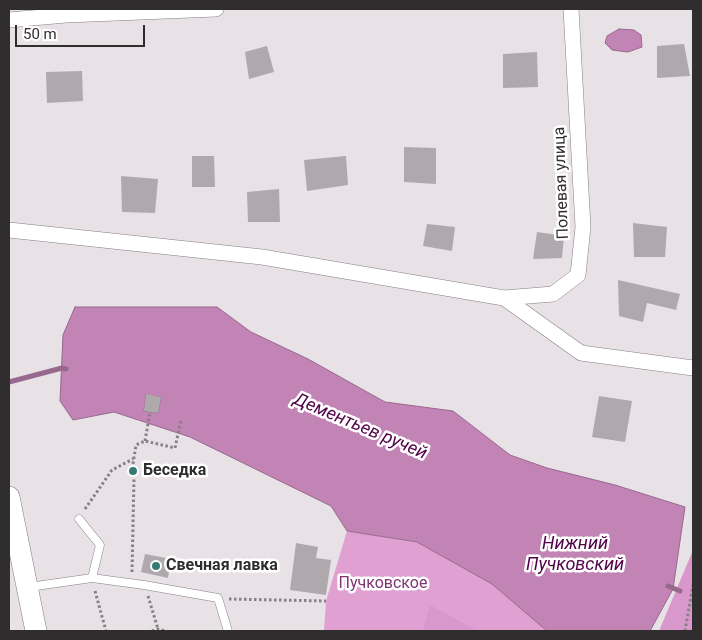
<!DOCTYPE html>
<html>
<head>
<meta charset="utf-8">
<style>
	body { margin:0 }
	#map { position:relative; width:702px; height:640px; overflow:hidden; background:#e8e1e6; font-family:Roboto,sans-serif }
	canvas { display:block }
	.frame { position:absolute; inset:0; border:10px solid #302d2f; pointer-events:none }
	.scale { position:absolute; left:15px; top:25px; width:130px; height:22px; box-sizing:border-box; border:2px solid #302d2f; border-top:0; padding-left:6px; font-size:15px; line-height:18px; white-space:nowrap; color:#302d2f; -webkit-text-stroke:4px #fff; paint-order:stroke }
</style>
</head>
<body>
<div id="map">
<canvas width="702" height="640"></canvas>
<div class="frame"></div>
<div class="scale">50 m</div>
</div>
<script>
const g = document.querySelector('canvas').getContext('2d');
g.lineJoin = 'round';
function fill(path, color) { g.fillStyle = color; g.fill(path, 'evenodd'); }
const shape = rows => new Path2D(rows.map(r => 'M' + r).join(''));
function strokePath(path, color, width, dash) { g.strokeStyle = color; g.lineWidth = width; g.lineCap = dash ? 'butt' : 'round'; g.setLineDash(dash || []); g.stroke(path); }
function write(font, color, halo, rows, align = 'center') {
  g.font = font + ' Roboto,sans-serif'; g.lineWidth = 5; g.setLineDash([]); g.textBaseline = 'middle'; g.strokeStyle = halo; g.fillStyle = color; for (const [text, x, y, turn = 0] of rows) {
    g.save(); g.translate(x, y); g.rotate((+turn || 0) * Math.PI / 180); g.textAlign = isNaN(turn) ? turn : align; if (halo) g.strokeText(text, 0, 0); g.fillText(text, 0, 0); g.restore();
  }
}
const green = shape([
	[347,531,417,542,492,584,547,631,324,631,326,601]
]);
const forest = shape([
	[693,550,693,631,659,631],
	[430,605,478,631,423,631]
]);
const water = shape([
	[619,29,634,30,641,35,642,47,628,52,612,50,605,43,607,36,619,29],
	[75,307,217,307,251,332,308,359,385,402,453,411,510,455,547,468,615,485,685,507,673,589,650,631,547,631,492,584,417,542,347,531,331,506,190,437,114,412,73,420,60,401,63,335,75,307],
	[146,395,161,397,158,413,144,411,146,395]
]);
const stream = shape([
	[9,382,62,368,66,369],
	[668,586,680,591]
]);
const building = shape([
	[684,44,690,76,657,78,657,46],
	[267,46,274,72,249,79,245,52],
	[537,52,538,87,503,88,503,54],
	[82,71,83,101,47,103,46,72],
	[404,147,436,148,436,184,404,182],
	[192,156,214,156,215,187,192,187],
	[346,156,348,185,307,191,304,160],
	[121,176,158,179,155,213,122,212],
	[279,189,280,222,248,222,247,192],
	[633,223,667,227,665,257,634,257],
	[427,224,455,227,452,251,423,246],
	[537,232,564,236,562,258,533,259],
	[618,280,680,294,676,310,647,303,643,322,619,316],
	[146,394,161,397,158,413,144,411],
	[599,396,632,401,625,442,592,437],
	[296,543,318,547,316,558,331,560,326,595,290,590],
	[145,554,171,559,168,578,141,572]
]);
const path = shape([
	[145,441,150,412],
	[133,464,136,445,145,441,175,448,181,420],
	[85,509,112,470,133,459],
	[132,572,134,478],
	[95,591,106,631],
	[148,596,158,629],
	[229,599,326,601],
	[152,631,158,629,165,631],
	[685,631,693,585]
]);
const lane = shape([
	[79,519,100,545,92,578],
	[29,587,92,578,144,585,218,598,228,631]
]);
const street = shape([
	[9,20,66,15,216,9],
	[9,230,262,257,504,298,581,353,693,368],
	[504,298,553,294,578,275,583,227,571,9]
]);
const secondary = shape([
	[9,497,36,631]
]);
const markers = [
	[133,471,5,"#357b73"],
	[156,566,5,"#357b73"]
];
const streetNames = [
	["Полевая улица",562,183,-92]
];
const poiNames = [
	["Беседка",143,471],
	["Свечная лавка",166,566]
];
const parkNames = [
	["Пучковское",383,584]
];
const waterNames = [
	["Дементьев ручей",360,427,23],
	["Нижний",575,544],
	["Пучковский",575,565]
];
fill(green, '#e0a1d2');
fill(forest, '#d998cb');
fill(water, '#c283b5');
strokePath(water, '#96698d', 1);
strokePath(stream, '#96698d', 5);
fill(building, '#afa9ad');
strokePath(lane, '#857f83', 9);
strokePath(street, '#857f83', 16);
strokePath(secondary, '#857f83', 22);
strokePath(path, '#868185', 3, [2.5, 2.5]);
strokePath(lane, '#fff', 8);
strokePath(street, '#fff', 15);
strokePath(secondary, '#fff', 21);
for (const [x, y, r, color] of markers) { const dot = new Path2D(); dot.arc(x, y, r, 0, 2 * Math.PI); g.fillStyle = color; g.fill(dot); strokePath(dot, '#fff', 2); }
write('16px', '#302d2f', '#fff', streetNames);
write('bold 16px', '#302d2f', '#fff', poiNames, 'left');
write('16px', '#803573', '#fff', parkNames);
write('italic 18px', '#530449', '#fff', waterNames);
</script>
</body>
</html>
